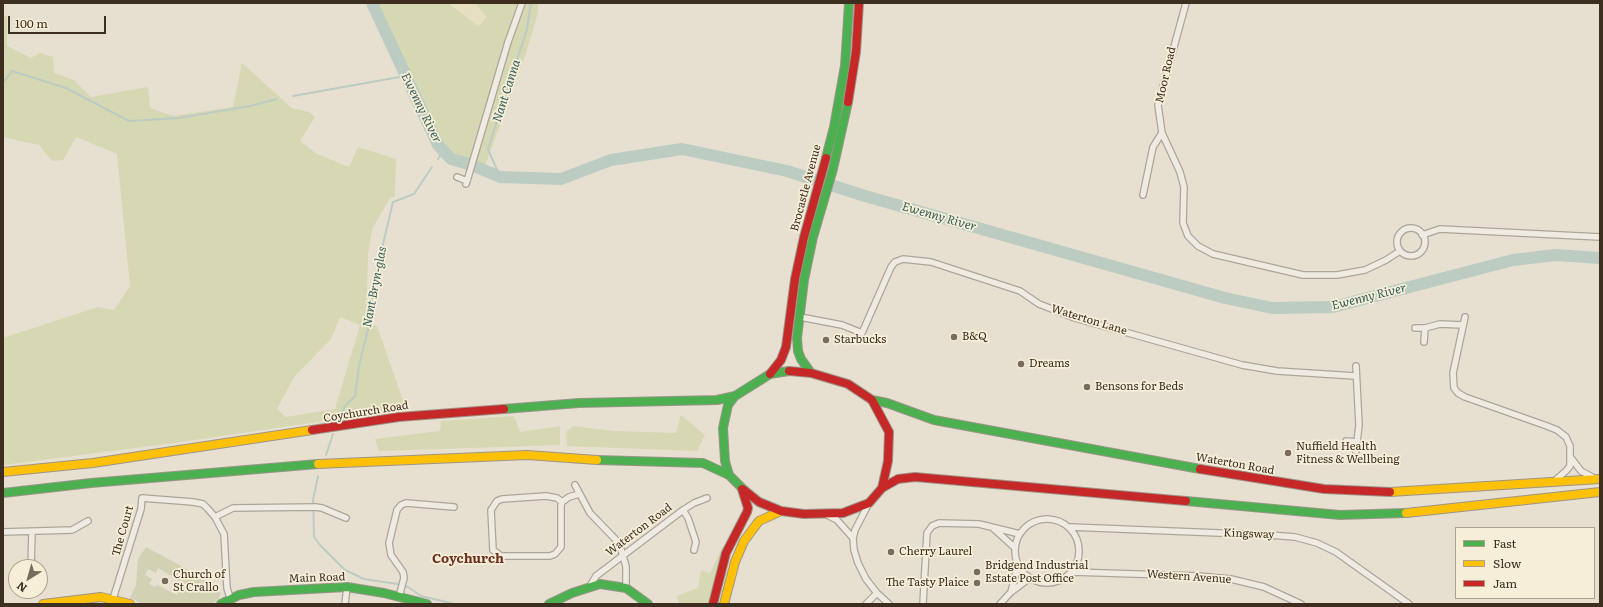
<!DOCTYPE html>
<html>
<head>
<meta charset="utf-8">
<style>
	body { margin:0 }
	#map { position:relative; width:1603px; height:607px; overflow:hidden; background:#e7e0d1; font-family:Literata,serif }
	canvas { display:block }
	.frame { position:absolute; inset:0; border:4px solid #3d2e20; pointer-events:none }
	.legend { position:absolute; left:1455px; top:527px; width:140px; height:72px; box-sizing:border-box; background:#f7eed8; border:1px solid #ada18e; margin:0; padding:5px 7px; list-style:none; font-size:12px; color:#3d2e20 }
	.legend li { display:flex; align-items:center; gap:8px; height:20px }
	.legend b { width:20px; border:1px solid #ada18e }
	.north { position:absolute; left:8px; top:559px; width:40px; height:40px; box-sizing:border-box; background:#f7eed8; border:1px solid #ada18e; border-radius:50%; rotate:217deg; font-size:11px; font-weight:700; line-height:16px; text-align:center; color:#3d2e20 }
	.north::after { content:''; display:block; margin:auto; width:14px; height:18px; background:#786c5e; clip-path:polygon(50% 0,100% 100%,50% 72%,0 100%) }
	.scale { position:absolute; left:8px; top:16px; width:98px; height:18px; box-sizing:border-box; border:2px solid #3d2e20; border-top:0; padding-left:5px; font-size:12px; line-height:14px; white-space:nowrap; color:#3d2e20; -webkit-text-stroke:3px #f7eed8; paint-order:stroke }
</style>
</head>
<body>
<div id="map">
<canvas width="1603" height="607"></canvas>
<div class="frame"></div>
<ul class="legend">
<li><b style="height:5px;background:#4caf50"></b>Fast</li>
<li><b style="height:5px;background:#ffc107"></b>Slow</li>
<li><b style="height:5px;background:#c62828"></b>Jam</li>
</ul>
<div class="north">N</div>
<div class="scale">100 m</div>
</div>
<script>
const g = document.querySelector('canvas').getContext('2d');
g.lineJoin = 'round';
function fill(path, color) { g.fillStyle = color; g.fill(path, 'evenodd'); }
const shape = rows => new Path2D(rows.map(r => 'M' + r).join(''));
function strokePath(path, color, width, dash) { g.strokeStyle = color; g.lineWidth = width; g.lineCap = dash ? 'butt' : 'round'; g.setLineDash(dash || []); g.stroke(path); }
function write(font, color, halo, rows, align = 'center') {
  g.font = font + ' Literata,serif'; g.lineWidth = 3.5; g.setLineDash([]); g.textBaseline = 'middle'; g.strokeStyle = halo; g.fillStyle = color; for (const [text, x, y, turn = 0] of rows) {
    g.save(); g.translate(x, y); g.rotate((+turn || 0) * Math.PI / 180); g.textAlign = isNaN(turn) ? turn : align; if (halo) g.strokeText(text, 0, 0); g.fillText(text, 0, 0); g.restore();
  }
}
const farmland = shape([
	[448,3,475,3,487,17,478,26]
]);
const green = shape([
	[377,3,448,3,478,26,487,17,475,3,538,3,538,13,526,53,485,166,450,154,445,148,439,140],
	[7,15,7,46,31,58,40,53,53,57,54,73,74,80,91,97,148,87,150,108,174,116,233,107,242,63,292,108,309,112,315,117,300,141,317,154,349,167,358,147,396,159,395,197,390,198,372,229,368,254,366,325,377,326,406,409,174,443,3,465,3,338,98,307,114,310,130,286,117,154,76,137,63,160,52,161,39,145,3,137,3,17],
	[340,317,360,325,335,409,286,417,277,409,294,377,331,339],
	[681,415,705,435,697,451,567,446,566,432,573,426,614,431,676,433],
	[514,416,520,432,560,426,560,445,379,451,375,439,440,431,441,421],
	[723,546,726,553,713,604,679,604,677,596,698,588,701,570,710,573]
]);
const cemetery = shape([
	[146,547,207,580,206,587,221,593,218,600,212,604,142,604,130,598,136,585,138,559],
	[158,568,183,583,177,595,157,585,155,587,149,584,152,579,145,575,148,569,156,573]
]);
const stream = shape([
	[3,83,12,71,66,88,129,121,179,118,250,106,277,99],
	[293,96,405,76],
	[438,159,443,151],
	[500,177,488,149,527,29,531,3],
	[338,422,345,406,355,396,359,366,368,329,374,282,393,202,414,194,432,167],
	[326,455,333,434],
	[318,476,313,500,314,537,320,545,345,570,364,579,397,584,408,587,421,596,455,604]
]);
const river = shape([
	[372,3,438,145,451,159,472,165,500,177,561,179,611,160,682,149,787,171,865,196,1225,298,1272,308,1333,307,1513,260,1555,255,1600,258]
]);
const street = shape([
	[1186,3,1158,105,1162,133,1180,172,1184,187,1183,223,1188,236,1198,246,1213,254,1303,275,1337,275,1365,270,1386,260,1400,251],
	[457,177,467,181,466,184],
	[467,181,508,42,522,3],
	[1143,195,1153,147,1162,133],
	'1397 242a14 14 0 1 1 28 0a14 14 0 1 1-28 0Z',
	[1422,235,1440,229,1600,237],
	[800,317,842,325,862,333,891,267,895,262,903,259,931,262,1020,291,1039,304,1075,318,1242,365,1277,371,1355,376],
	[1465,317,1453,373,1454,388,1458,393,1465,397,1547,426,1557,430,1566,437,1570,446,1570,466,1566,471,1552,483],
	[1415,328,1425,328,1440,324,1463,325],
	[1424,342,1425,328],
	[1346,441,1357,442],
	[1356,451,1359,425,1356,366],
	[1571,458,1581,471,1594,478],
	[575,485,590,513,619,543,626,566,626,588],
	[562,502,557,498,546,496,502,499,497,501,491,510,493,550,501,556,550,556,555,554,561,547,561,506,562,502,569,497,579,494],
	[869,503,855,530,853,538,854,550,858,563,866,579,877,593,889,604],
	[683,510,688,518,696,542,694,550],
	[825,514,837,520,853,538],
	[215,517,233,508,315,507,322,508,346,518],
	'1015 551a32 32 0 1 1 64 0a32 32 0 1 1-64 0Z',
	[1070,527,1269,535,1295,537,1317,543,1336,552,1409,604],
	[993,528,1015,548],
	[3,532,72,530,88,521],
	[31,567,32,532],
	[1072,572,1198,576,1231,579,1264,587,1301,604],
	[590,586,596,576,683,510,694,503,707,498],
	[1011,592,1018,565],
	[399,597,404,578,403,572,391,555,389,543,397,510,401,505,406,503,454,507],
	[113,599,141,509,142,498,193,502,203,504,208,509,215,517,224,534,227,588,230,598],
	[345,604,347,587],
	[866,604,877,593],
	[923,604,927,533,932,526,939,523,979,524,1020,534],
	[1000,604,1011,592,1027,580,1033,579]
]);
const fast = shape([
	[826,158,834,127,845,66,849,3],
	[811,373,801,359,798,351,797,338,804,280,813,237,833,169,848,102],
	[872,400,887,403,934,420,1200,469],
	[504,409,579,403,717,400,735,396],
	[597,460,703,463,729,475],
	[744,490,729,475,725,461,723,428,728,405,735,396,770,374,789,371],
	[3,493,91,483,318,464],
	[1186,501,1340,515,1406,513],
	[221,604,239,595,254,592,347,587,384,593,427,604],
	[549,604,572,593,600,584,626,588,648,604]
]);
const slow = shape([
	[318,464,527,455,597,460],
	[3,472,93,463,312,430],
	[1390,492,1600,479],
	[1406,513,1600,492],
	[43,604,101,597,130,604],
	[724,604,735,562,744,541,759,521,781,511]
]);
const jam = shape([
	[848,102,856,52,859,3],
	[770,374,781,360,786,347,795,279,804,237,826,158],
	[312,430,399,417,504,409],
	[1200,469,1324,489,1390,492],
	[882,488,898,479,915,477,1186,501],
	[744,490,759,502,781,511,804,514,843,513,869,503,882,488,888,461,889,432,872,400,848,384,811,373,789,371],
	[713,604,726,553,747,512,748,508,742,489]
]);
const markers = [
	[954,337,4,"#786c5e"],
	[826,340,4,"#786c5e"],
	[1021,364,4,"#786c5e"],
	[1087,387,4,"#786c5e"],
	[1288,453,4,"#786c5e"],
	[891,552,4,"#786c5e"],
	[977,572,4,"#786c5e"],
	[165,581,4,"#786c5e"],
	[977,583,4,"#786c5e"]
];
const streetNames = [
	["Moor Road",1166,75,-77],
	["Brocastle Avenue",806,188,-75],
	["Waterton Lane",1089,320,17],
	["Coychurch Road",366,412,-9],
	["Waterton Road",1235,464,10],
	["Waterton Road",639,530,-37],
	["The Court",123,531,-74],
	["Kingsway",1249,534,2],
	["Western Avenue",1189,577,4],
	["Main Road",317,578,-2]
];
const poiNames = [
	["B&Q",962,337],
	["Starbucks",834,340],
	["Dreams",1029,364],
	["Bensons for Beds",1095,387],
	["Nuffield Health",1296,447],
	["Fitness & Wellbeing",1296,460],
	["Cherry Laurel",899,552],
	["Bridgend Industrial",985,566],
	["Estate Post Office",985,579],
	["Church of",173,575],
	["St Crallo",173,588],
	["The Tasty Plaice",969,583,"right"]
];
const waterNames = [
	["Nant Canna",507,91,-72],
	["Ewenny River",421,108,64],
	["Ewenny River",939,217,16],
	["Nant Bryn-glas",375,287,-79],
	["Ewenny River",1369,297,-14]
];
const quarterNames = [
	["Coychurch",468,559]
];
fill(farmland, '#e6dfc2');
fill(green, '#d6d7b3');
fill(cemetery, '#d1d1b3');
strokePath(stream, '#bcccc2', 2);
strokePath(river, '#bcccc2', 12);
strokePath(street, '#ada599', 8);
strokePath(fast, '#9c958a', 10);
strokePath(slow, '#9c958a', 10);
strokePath(jam, '#9c958a', 10);
strokePath(street, '#efebe3', 5.5);
strokePath(fast, '#4caf50', 8);
strokePath(slow, '#ffc107', 8);
strokePath(jam, '#c62828', 8);
for (const [x, y, r, color] of markers) { const dot = new Path2D(); dot.arc(x, y, r, 0, 2 * Math.PI); g.fillStyle = color; g.fill(dot); strokePath(dot, '#f7eed8', 1.5); }
write('11px', '#3d2e20', '#f7eed8', streetNames);
write('11px', '#3d2e20', '#f7eed8', poiNames, 'left');
write('italic 12px', '#2f5d5a', '#f7eed8', waterNames);
write('bold 13px', '#6b2e1e', '#f7eed8', quarterNames);
</script>
</body>
</html>
